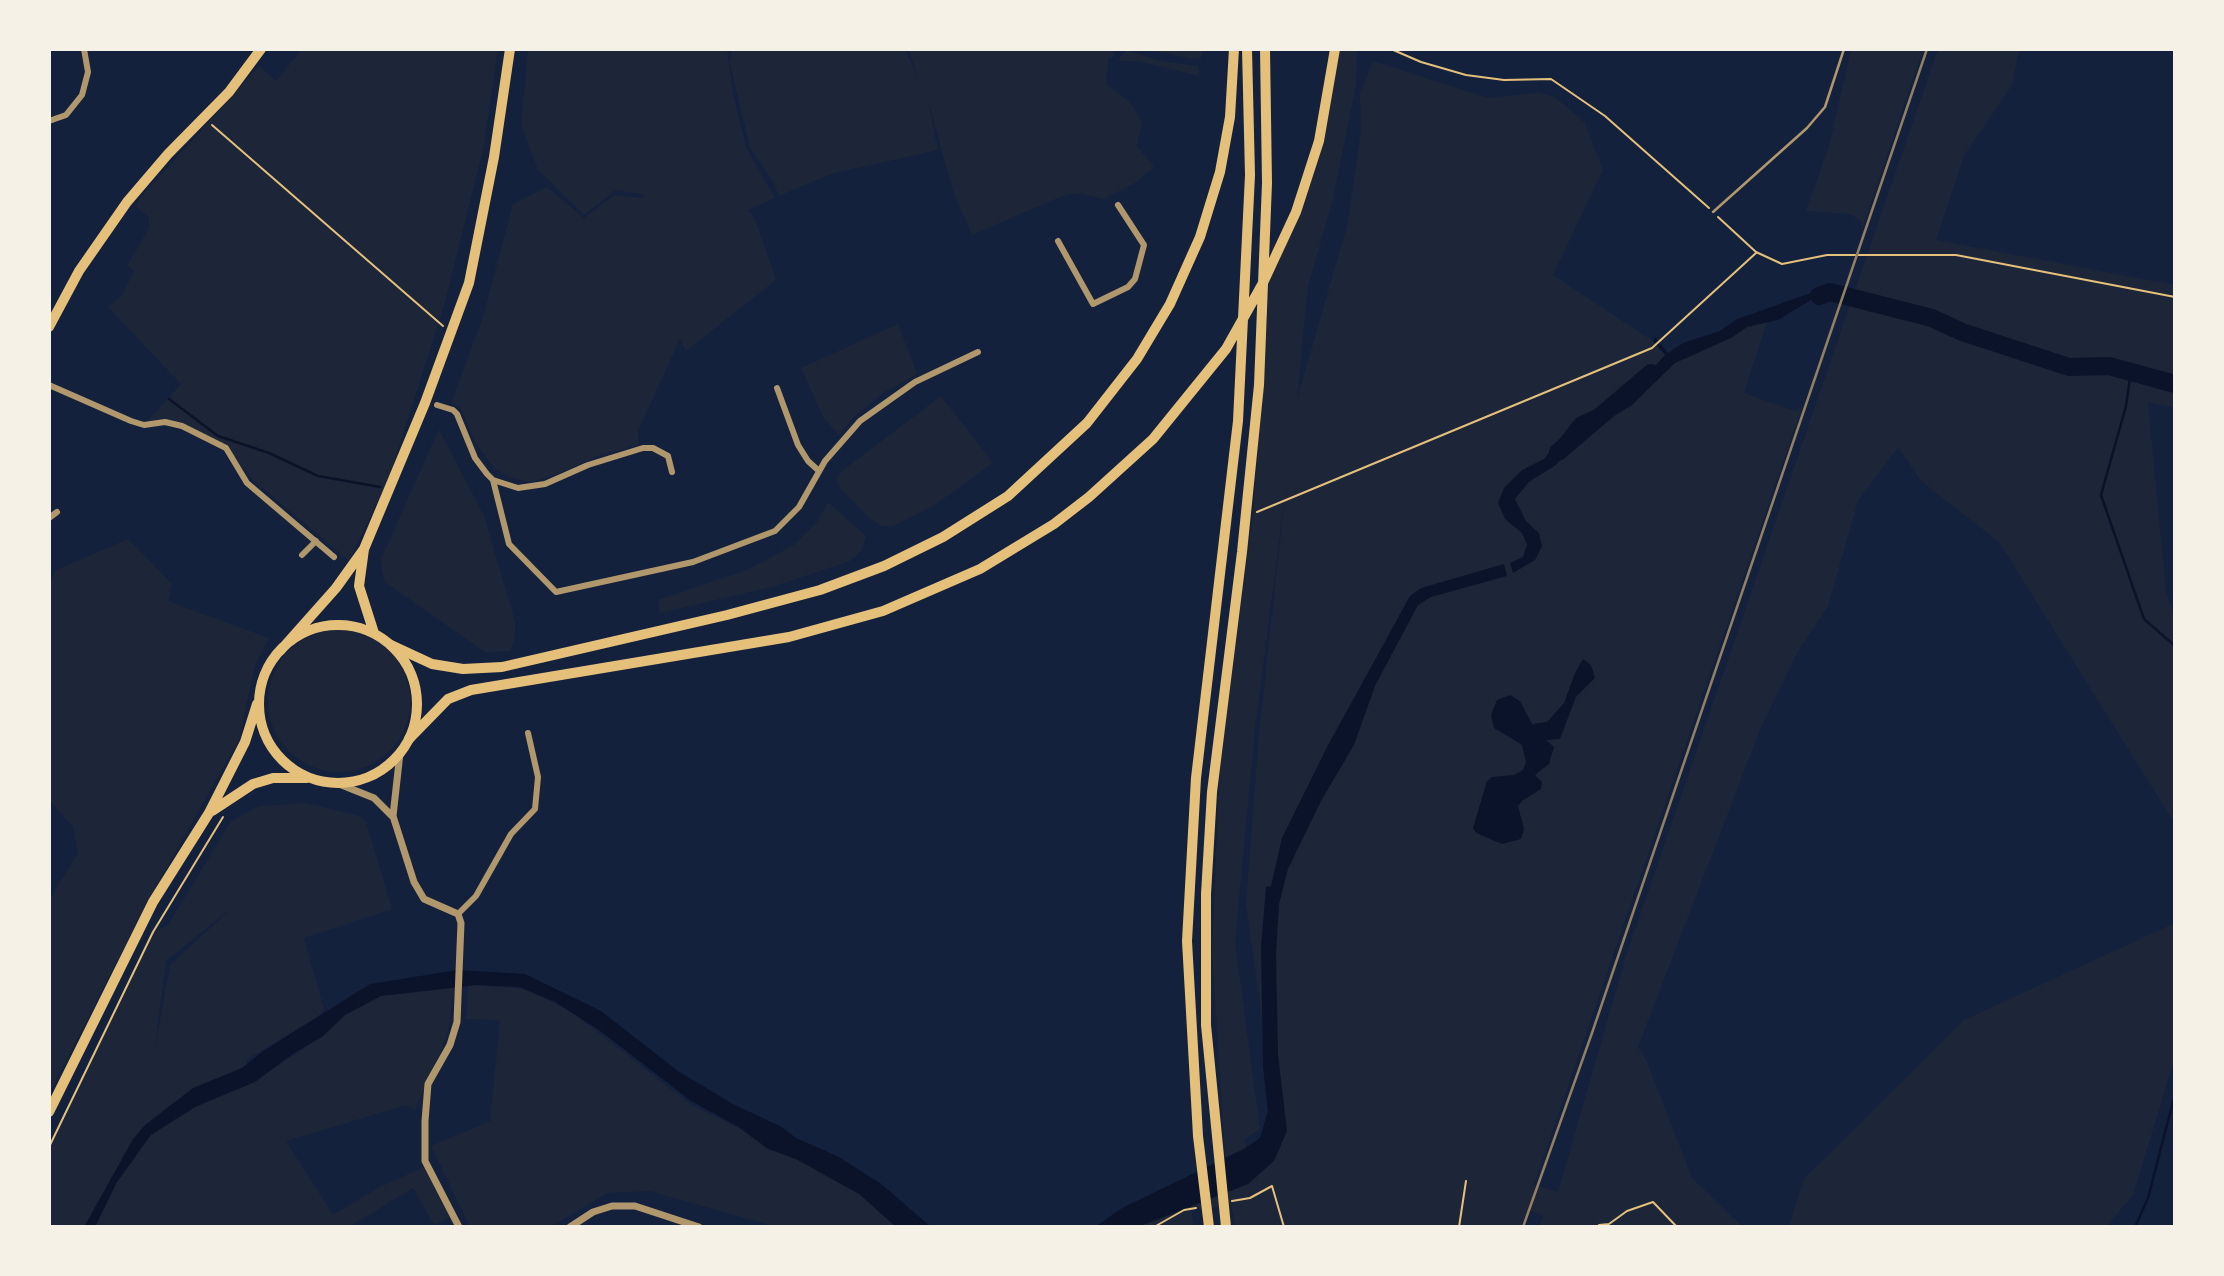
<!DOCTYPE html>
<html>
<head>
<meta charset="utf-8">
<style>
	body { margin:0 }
	#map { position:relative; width:2224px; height:1276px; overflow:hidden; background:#14213d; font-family:Merriweather,serif }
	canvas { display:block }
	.frame { position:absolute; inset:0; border:51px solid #f6f1e7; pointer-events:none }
</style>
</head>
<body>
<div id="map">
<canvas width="2224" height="1276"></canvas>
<div class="frame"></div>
</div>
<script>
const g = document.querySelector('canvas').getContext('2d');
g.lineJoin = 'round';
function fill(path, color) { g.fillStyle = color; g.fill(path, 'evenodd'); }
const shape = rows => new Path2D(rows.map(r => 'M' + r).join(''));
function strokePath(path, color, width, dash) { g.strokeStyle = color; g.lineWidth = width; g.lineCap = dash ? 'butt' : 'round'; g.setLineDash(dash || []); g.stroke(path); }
const green = shape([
	[302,49,498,49,484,145,443,309,390,475,349,561,253,480,229,451,200,433,193,435,182,426,165,422,144,425,181,384,108,307,122,295,134,271,127,266,149,228,149,217,136,206,139,199,259,66,276,81],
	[528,49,727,49,733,94,746,147,775,198,748,210,755,219,776,280,686,351,680,339,638,431,639,445,598,456,550,477,530,482,509,477,494,468,475,442,460,407,451,403,483,317,513,204,547,187,584,218,614,195,644,198,645,195,616,190,584,215,538,170,521,125],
	[732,49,905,49,918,77,908,49,1112,49,1115,56,1108,58,1106,84,1129,101,1142,121,1137,146,1154,167,1135,183,1104,199,1076,193,1060,197,972,235,953,191,927,97,938,150,831,174,779,196,772,180,750,148,730,64],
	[1144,49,1203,49,1201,58,1193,59],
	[1337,49,1357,49,1356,85,1333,199,1308,286,1297,399,1347,226,1361,131,1360,93,1373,61,1488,98,1539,93,1552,96,1566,106,1585,123,1603,170,1553,275,1653,341,1665,355,1768,318,1744,393,1795,411,1802,407,1534,1185,1558,1192,1626,956,1938,49,2019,49,2012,85,1964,156,1936,240,2175,285,2175,408,2148,402,2166,592,2175,618,2175,824,1999,542,1921,481,1898,447,1858,501,1828,606,1798,651,1760,730,1638,1047,1647,1062,1692,1178,1743,1227,1539,1227,1543,1215,1528,1210,1520,1227,1236,1227,1231,1205,1191,1210,1194,1227,1127,1227,1280,1146,1246,905,1258,742,1286,487,1256,721,1235,942,1260,1129,1243,1140,1248,1148,1225,1157,1212,951,1220,762,1253,514,1272,244,1274,240,1273,276,1274,265,1301,203],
	[1851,49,1923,49,1862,229,1860,220,1850,214,1806,211,1830,143],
	[1126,50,1160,61,1198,66,1199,76,1138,61,1118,61],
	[898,324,917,374,883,393,854,417,839,435,823,417,801,368],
	[941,396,993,463,933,506,893,526,882,526,869,518,841,489,836,479,843,470],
	[439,429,484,516,515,621,515,638,510,651,485,652,385,582,380,561],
	[828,502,866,536,861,551,850,561,775,586,660,613,658,600,747,570,794,545,816,523],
	[128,539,172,584,168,601,269,638,255,665,239,740,151,895,49,1094,49,900,78,853,73,827,49,800,49,583,56,570],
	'268 701a71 71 0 1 1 142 0a71 71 0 1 1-142 0Z',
	[305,803,360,816,366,822,392,909,304,938,324,1009,317,1018,247,1059,244,1087,322,1037,345,1015,381,996,459,987,452,1000,449,1026,442,1048,415,1110,406,1105,286,1141,333,1215,378,1188,426,1166,453,1216,434,1225,413,1188,349,1227,49,1227,49,1146,153,932,168,925,231,821,259,806],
	[234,906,170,965,154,1053,166,961],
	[2175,923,2175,1057,2133,1195,2106,1227,1789,1227,1803,1180,1964,1020],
	[468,985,527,989,573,1013,690,1104,857,1187,900,1227,777,1227,649,1191,608,1193,550,1227,470,1227,431,1146,490,1121,500,1020,466,1019]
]);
const water = shape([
	[1828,287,1843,287,1840,298,1811,300,1778,320,1747,327,1731,338,1675,363,1632,405,1607,420,1594,421,1583,427,1556,465,1529,482,1515,499,1526,521,1539,533,1542,546,1535,560,1513,573,1510,563,1523,557,1527,545,1522,533,1505,519,1498,503,1504,488,1522,470,1544,459,1576,418,1626,395,1647,375,1665,355,1653,341,1655,337,1668,353,1683,343,1720,331,1737,319],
	[1504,564,1507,576,1431,597,1418,605,1375,686,1354,745,1321,801,1288,869,1279,904,1276,954,1278,1054,1287,1131,1274,1161,1248,1184,1138,1227,1095,1227,1122,1208,1242,1150,1260,1138,1268,1111,1263,1067,1261,947,1266,887,1271,886,1282,838,1327,747,1410,596,1421,588],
	[1583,659,1591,665,1595,678,1576,697,1560,739,1546,740,1554,747,1549,764,1535,775,1542,782,1541,789,1523,800,1518,806,1524,829,1521,839,1502,844,1476,833,1473,828,1487,781,1492,777,1514,775,1523,770,1526,762,1522,745,1494,728,1491,715,1497,700,1510,695,1520,701,1532,724,1547,722,1564,703,1575,673],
	[457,970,525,974,601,1011,678,1071,733,1104,782,1127,796,1138,837,1156,880,1183,931,1227,896,1227,859,1194,796,1159,768,1149,737,1126,691,1101,599,1030,555,1002,519,987,476,985,381,996,345,1015,322,1037,294,1053,255,1082,195,1107,151,1135,117,1182,95,1227,84,1227,133,1139,145,1125,193,1088,242,1068,263,1051,370,984]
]);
const stream = shape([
	[2131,371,2126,406,2101,495,2144,619,2175,646],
	[169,399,218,436,269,453,318,476,380,487],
	[2135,1227,2148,1198,2175,1094]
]);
const river = shape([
	[1819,296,1830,292,1932,318,1962,332,2069,367,2109,366,2175,384],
	[1558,452,1651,373]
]);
const path = shape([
	[1391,49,1421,62,1466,75,1504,80,1551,79,1605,116,1709,208],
	[212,125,443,326],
	[1718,217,1756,252,1782,264,1827,255,1956,255,2175,297],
	[1257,512,1652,348,1756,253],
	[49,1147,153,932,223,817],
	[1232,1201,1250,1198,1272,1186,1284,1227],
	[1599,1225,1609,1224,1627,1211,1653,1202,1677,1227],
	[1154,1227,1184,1210,1196,1208],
	[1459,1227,1466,1181]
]);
const service = shape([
	[1713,212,1807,128,1825,107,1844,49]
]);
const minor = shape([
	[49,121,66,115,82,95,88,72,84,49],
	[1058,241,1093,304,1128,287,1135,279,1144,245,1118,205],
	[49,385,131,421,144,425,165,422,182,426,226,448,247,483,334,557],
	[777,388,798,445,808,461,819,471],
	[437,405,453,410,457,414,475,458,487,474,493,480,518,488,545,484,588,465,643,448,653,448,668,456,672,472],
	[493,480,509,544,556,592,693,562,775,531,799,507,825,461,860,421,915,382,978,352],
	[49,518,57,512],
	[302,555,316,541],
	[458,914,476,896,511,834,535,809,538,777,528,733]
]);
const tertiary = shape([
	[400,753,393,816,414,882,424,899,458,914,461,923,457,1022,450,1045,428,1084,425,1121,425,1161,459,1227],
	[334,782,374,798,392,816],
	[570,1227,593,1212,612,1206,635,1206,699,1227]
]);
const primary = shape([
	[49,327,79,271,127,202,168,154,229,92,261,49],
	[364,549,359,586,374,633],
	'259 704a79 79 0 1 1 158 0a79 79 0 1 1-158 0Z',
	[280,651,336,588,364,549,425,403,469,283,494,157,510,49],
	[212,811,253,784,273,778,307,778],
	[49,1112,153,902,209,813,245,742,257,704]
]);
const trunk = shape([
	[391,645,432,664,463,669,502,667,727,615,820,590,884,566,943,537,1008,496,1087,423,1137,359,1170,304,1200,237,1220,172,1230,117,1234,49],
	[409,739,448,699,471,690,789,637,883,611,980,569,1054,524,1089,497,1153,439,1226,349,1263,283,1296,212,1319,141,1335,49],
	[1209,1227,1198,1136,1187,941,1196,778,1238,421,1250,175,1247,49],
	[1226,1227,1206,1025,1206,894,1212,792,1242,552,1259,385,1267,183,1265,49]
]);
const rail = shape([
	[1523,1227,1592,1033,1927,49]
]);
fill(green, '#1d2539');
fill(water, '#0b132b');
strokePath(stream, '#0b132b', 2.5);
strokePath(river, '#0b132b', 18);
strokePath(path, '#e5c07b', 2);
strokePath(service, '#b1986c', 2.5);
strokePath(minor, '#b1986c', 6);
strokePath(tertiary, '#b1986c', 7);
strokePath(primary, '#e5c07b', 10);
strokePath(trunk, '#e5c07b', 10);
strokePath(rail, '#918062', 2.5);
</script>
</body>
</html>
